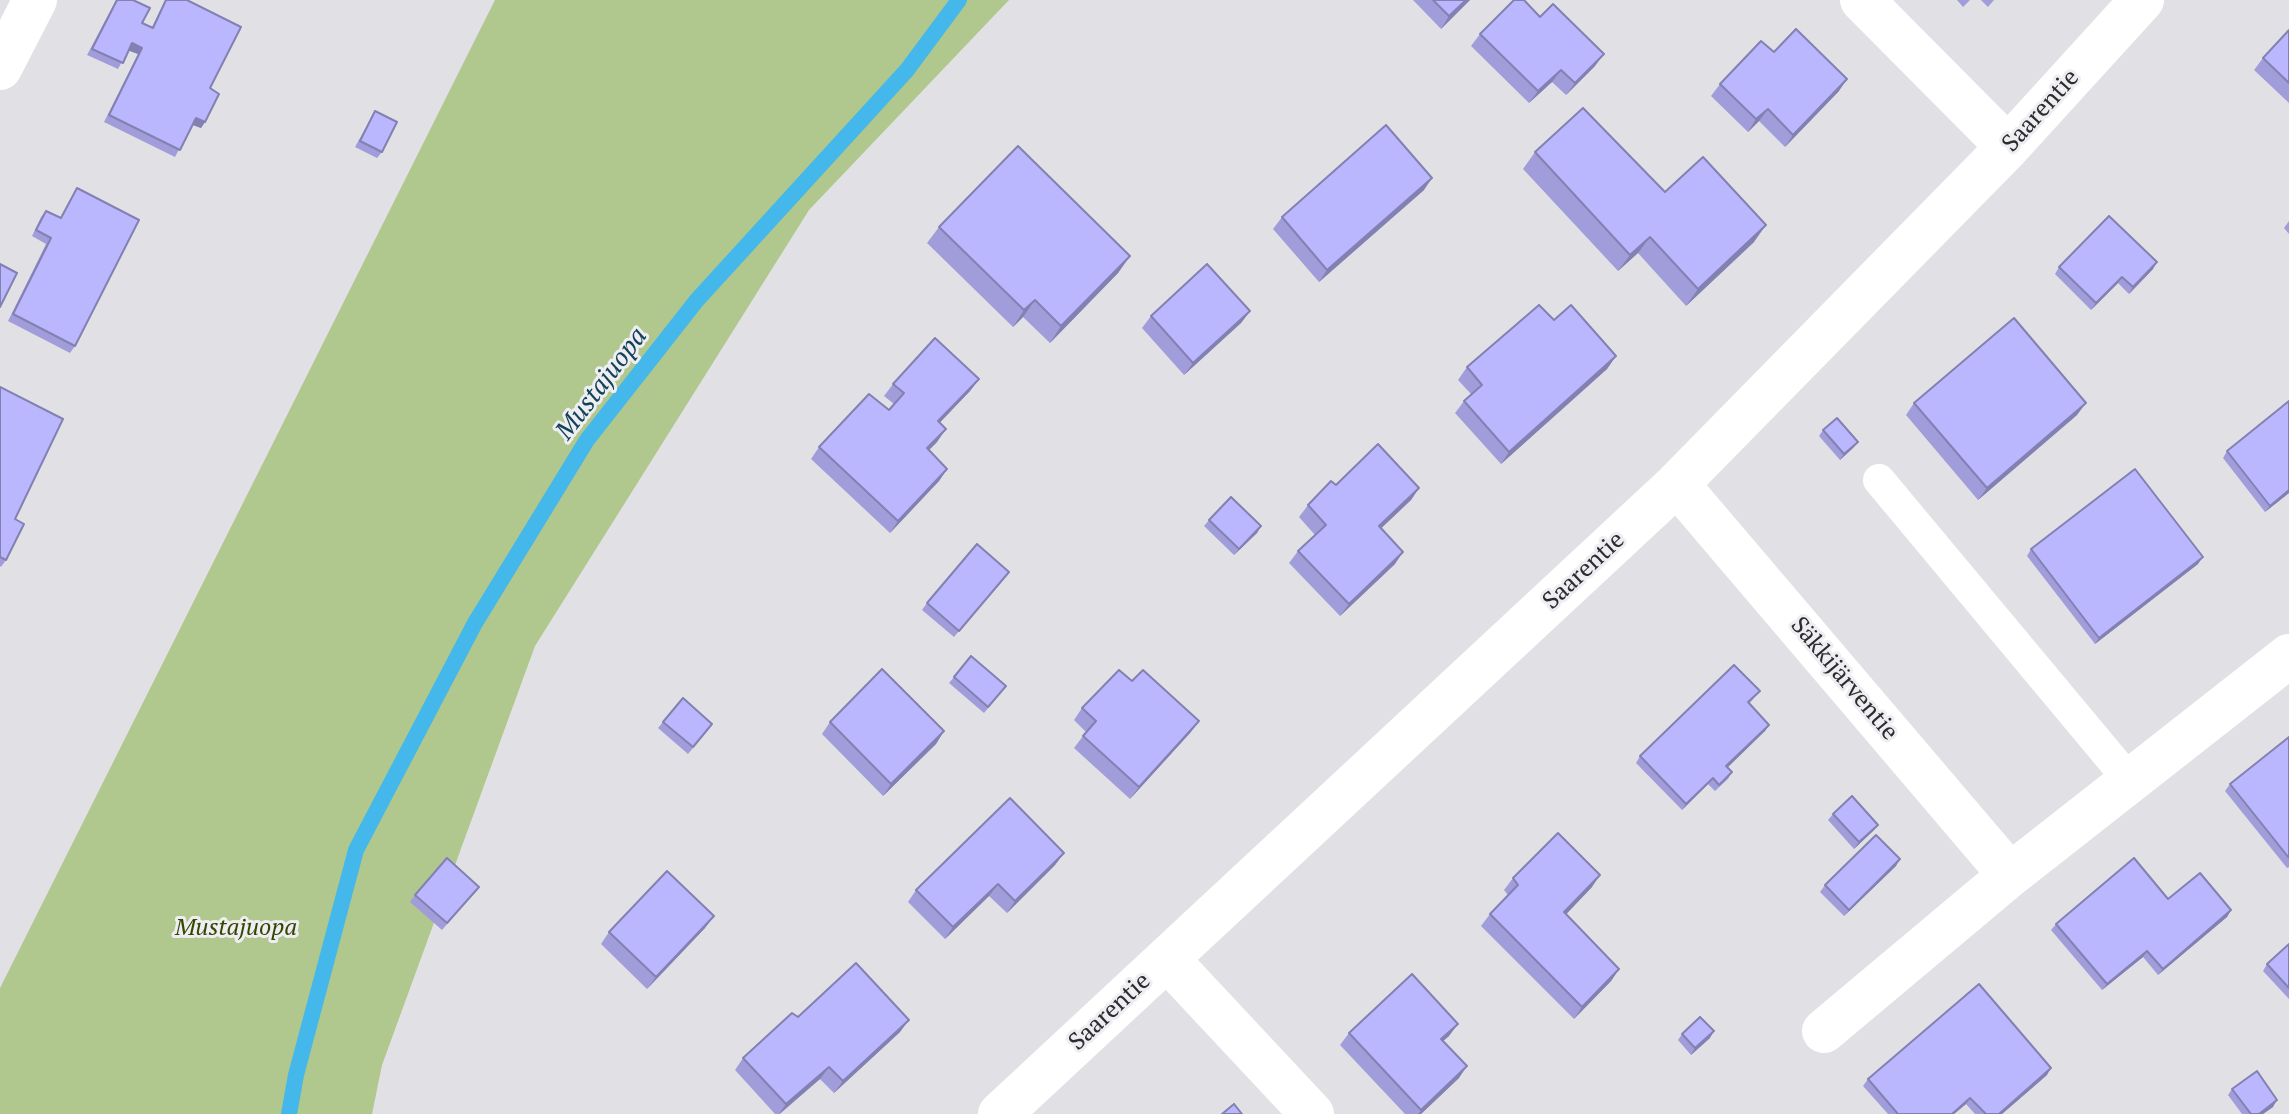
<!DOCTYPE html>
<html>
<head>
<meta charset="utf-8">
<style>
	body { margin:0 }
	canvas { display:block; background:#e1e1e5 }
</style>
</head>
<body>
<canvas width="2289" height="1114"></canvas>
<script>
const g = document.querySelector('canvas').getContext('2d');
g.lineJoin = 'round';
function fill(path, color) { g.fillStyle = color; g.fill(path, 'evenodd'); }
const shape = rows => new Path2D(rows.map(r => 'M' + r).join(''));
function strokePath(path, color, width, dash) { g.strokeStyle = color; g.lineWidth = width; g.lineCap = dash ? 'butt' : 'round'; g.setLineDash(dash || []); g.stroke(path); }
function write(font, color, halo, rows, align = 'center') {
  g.font = font + ' "PT Serif",serif'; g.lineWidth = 6; g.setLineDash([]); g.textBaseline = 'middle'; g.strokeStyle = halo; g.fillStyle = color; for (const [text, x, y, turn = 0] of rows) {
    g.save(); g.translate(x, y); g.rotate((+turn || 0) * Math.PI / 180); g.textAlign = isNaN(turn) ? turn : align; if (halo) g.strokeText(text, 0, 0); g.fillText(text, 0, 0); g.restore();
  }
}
const green = shape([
	[495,0,1009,0,809,210,535,646,382,1065,372,1114,0,1114,0,988]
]);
const stream = shape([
	[289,1114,296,1075,356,850,475,623,587,440,697,300,907,70,959,0]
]);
const service = shape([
	[1879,480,2130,781]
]);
const minor = shape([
	[1862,0,2008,147],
	[0,68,35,0],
	[1677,484,2010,875],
	[1167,959,1312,1114],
	[1824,1031,2010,875,2289,656],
	[1000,1114,1677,484,2008,147,2142,0]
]);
const wall = shape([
	[116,0,142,23,152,27,165,0,187,0,210,88,205,122,201,128,192,125,175,157,104,122,138,54,128,50,118,69,87,55],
	[1413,0,1470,0,1441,29],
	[1957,0,1970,0,1963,7],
	[1981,0,1994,0,1988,7],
	[1540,17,1595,66,1566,95,1552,82,1529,103,1471,46,1480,34],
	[2289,30,2289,103,2254,70,2263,58],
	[1774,52,1839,91,1785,147,1759,121,1748,132,1711,96,1720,84],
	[375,111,382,152,377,158,355,147],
	[1535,152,1665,192,1754,242,1686,306,1638,253,1618,271,1523,169],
	[77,188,75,346,70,353,8,321,46,244,32,236,41,217,46,211,60,218],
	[1424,190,1319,282,1273,229,1282,217],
	[2289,221,2289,234,2284,228],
	[939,227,1130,256,1118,273,1050,343,1023,317,1013,327,927,243],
	[2059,267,2153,269,2129,294,2118,283,2091,310,2055,274],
	[1250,311,1241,323,1184,375,1142,328,1151,316],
	[1554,320,1616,356,1607,369,1501,464,1455,413,1464,401,1471,394,1458,380,1467,367],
	[979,379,970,391,939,423,937,442,929,450,947,469,939,481,890,533,811,459,819,447,889,410,894,404,884,396,893,384],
	[0,387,15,519,6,560,1,567,0,566],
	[1914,403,2077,415,1978,500,1906,415],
	[1823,430,1858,442,1853,448,1840,460,1819,436],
	[2227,451,2289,493,2265,512,2223,458],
	[1336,485,1419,488,1411,500,1381,528,1395,564,1340,616,1289,563,1298,551,1315,535,1299,517,1308,505],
	[1209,520,1261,526,1257,533,1234,555,1204,526],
	[2031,549,2198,564,2095,644,2027,556],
	[1009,572,954,637,922,610,927,603],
	[954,677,1006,686,984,713,949,683],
	[1132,681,1199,721,1190,733,1130,799,1074,748,1086,732,1074,720,1082,708],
	[1760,691,1749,704,1769,725,1765,731,1727,767,1732,772,1728,779,1715,791,1708,784,1682,810,1636,763,1640,756],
	[663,722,708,730,688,754,658,728],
	[830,722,944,731,936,744,883,796,822,734],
	[2289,737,2289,867,2287,868,2225,791,2230,784],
	[1833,814,1878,825,1873,831,1854,849,1828,820],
	[1064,853,1055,865,1007,913,989,896,945,939,908,902,916,890],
	[1896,866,1844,916,1820,892,1825,885],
	[1513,878,1592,887,1566,914,1619,969,1611,981,1574,1019,1481,926,1490,914,1508,895,1504,890],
	[474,893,442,930,410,902,415,895],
	[2168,899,2231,910,2227,917,2158,975,2143,957,2102,990,2051,930,2056,924],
	[705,928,647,989,601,944,609,932],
	[2289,944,2289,999,2263,971,2267,964],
	[798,1017,900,1032,834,1093,820,1079,780,1114,775,1114,735,1070,743,1058],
	[1349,1033,1449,1036,1443,1041,1459,1078,1421,1114,1405,1114,1340,1045],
	[1682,1034,1710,1038,1691,1055,1678,1040],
	[2047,1075,2002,1114,1975,1114,1966,1104,1954,1114,1888,1114,1863,1086,1868,1079],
	[2232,1089,2273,1107,2263,1114,2242,1114,2228,1095]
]);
const shadedWall = shape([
	[1466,0,1470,0,1441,29,1449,16],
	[132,43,142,48,138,54,127,50],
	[1604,54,1595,66,1566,95,1575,83],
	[1561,70,1552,82,1529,103,1538,91],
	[1847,79,1839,91,1785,147,1793,135],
	[1768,109,1759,121,1748,132,1756,119],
	[196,118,205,122,201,128,191,124],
	[1432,178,1424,190,1319,282,1327,270],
	[1766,225,1754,242,1686,306,1698,289],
	[1650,237,1638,253,1618,271,1630,255],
	[1130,256,1118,273,1050,343,1061,326],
	[2157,262,2153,269,2129,294,2133,287],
	[2122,277,2118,283,2091,310,2096,303],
	[1035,300,1023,317,1013,327,1024,310],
	[1250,311,1241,323,1184,375,1193,363],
	[1616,356,1607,369,1501,464,1509,452],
	[979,379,970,391,929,434,938,421],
	[2086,403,2077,415,1978,500,1987,488],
	[946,429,937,442,918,461,927,448],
	[1858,442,1853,448,1840,460,1844,454],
	[947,469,939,481,890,533,898,521],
	[1419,488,1411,500,1371,538,1379,526],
	[2289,490,2289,493,2265,512,2270,506],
	[1261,526,1257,533,1234,555,1239,549],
	[1403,552,1395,564,1340,616,1349,604],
	[2203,557,2198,564,2095,644,2099,638],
	[1199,721,1190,733,1130,799,1139,787],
	[1769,725,1765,731,1722,773,1726,766],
	[944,731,936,744,883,796,891,784],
	[1713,778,1708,784,1682,810,1686,804],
	[1878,825,1873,831,1854,849,1859,842],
	[1064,853,1055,865,1007,913,1015,901],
	[1900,859,1896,866,1844,916,1849,910],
	[1600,875,1592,887,1556,925,1564,912],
	[998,884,989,896,945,939,953,927],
	[2231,910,2227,917,2158,975,2163,969],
	[714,916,705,928,647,989,656,977],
	[2147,951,2143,957,2102,990,2107,984],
	[1619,969,1611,981,1574,1019,1582,1007],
	[909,1020,900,1032,834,1093,843,1081],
	[1458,1024,1449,1036,1432,1051,1441,1039],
	[1714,1031,1710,1038,1691,1055,1695,1048],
	[1467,1066,1459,1078,1421,1114,1418,1114],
	[829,1067,820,1079,779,1114,786,1104],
	[2051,1068,2047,1075,2002,1114,1999,1114],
	[1970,1098,1966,1104,1954,1114,1952,1114],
	[2277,1100,2273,1107,2263,1114,2259,1114]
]);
const building = shape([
	[117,0,133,0,150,8,142,23,153,28,166,0,187,0,241,27,210,88,219,94,205,122,196,118,180,150,109,115,142,48,132,43,123,63,92,49,117,0],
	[1433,0,1466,0,1449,16,1433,0],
	[1514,0,1524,0,1540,17,1553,4,1604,54,1575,83,1561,70,1538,91,1480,34,1514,0],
	[1796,29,1847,79,1793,135,1768,109,1756,119,1720,84,1761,41,1774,52,1796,29],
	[2289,30,2289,83,2263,58,2289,30],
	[1583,108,1665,192,1703,157,1766,225,1698,289,1650,237,1630,255,1535,152,1583,108],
	[375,111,397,122,382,152,360,141,375,111],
	[1386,125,1432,178,1327,270,1282,217,1386,125],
	[1018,146,1130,256,1061,326,1035,300,1024,310,939,227,1018,146],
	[77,188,139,220,75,346,13,314,51,238,36,230,46,211,61,218,77,188],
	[2109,216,2157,262,2133,287,2122,277,2096,303,2059,267,2109,216],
	[0,264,17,273,0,307,0,264],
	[1207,264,1250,311,1193,363,1151,316,1207,264],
	[1539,305,1554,320,1571,305,1616,356,1509,452,1464,401,1482,385,1467,367,1539,305],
	[2014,318,2086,403,1987,488,1914,403,2014,318],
	[935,338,979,379,938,421,946,429,927,448,947,469,898,521,819,447,869,394,889,410,904,393,893,384,935,338],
	[0,387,63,419,15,519,24,524,6,560,0,557,0,387],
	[2289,401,2289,490,2270,506,2227,451,2289,401],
	[1837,418,1858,442,1844,454,1823,430,1837,418],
	[1378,444,1419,488,1379,526,1403,552,1349,604,1298,551,1326,525,1308,505,1331,481,1336,485,1378,444],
	[2135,469,2203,557,2099,638,2031,549,2135,469],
	[1231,497,1261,526,1239,549,1209,520,1231,497],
	[977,544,1009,572,959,631,927,603,977,544],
	[971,656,1006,686,988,707,954,677,971,656],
	[1734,665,1760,691,1748,702,1769,725,1726,766,1732,772,1719,785,1713,778,1686,804,1640,756,1734,665],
	[882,669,944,731,891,784,830,722,882,669],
	[1119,670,1132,681,1143,670,1199,721,1139,787,1083,736,1096,721,1082,708,1119,670],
	[683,698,712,724,693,747,663,722,683,698],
	[2289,737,2289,858,2230,784,2289,737],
	[1852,796,1878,825,1859,842,1833,814,1852,796],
	[1010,798,1064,853,1015,901,998,884,953,927,916,890,1010,798],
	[1558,833,1600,875,1564,912,1619,969,1582,1007,1490,914,1518,885,1513,878,1558,833],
	[1876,835,1900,859,1849,910,1825,885,1876,835],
	[447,858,479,887,447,923,415,895,447,858],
	[2134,858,2168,899,2200,873,2231,910,2163,969,2147,951,2107,984,2056,924,2134,858],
	[667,871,714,916,656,977,609,932,667,871],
	[2289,944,2289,988,2267,964,2289,944],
	[856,963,909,1020,843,1081,829,1067,786,1104,743,1058,792,1013,798,1017,856,963],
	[1412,974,1458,1024,1441,1039,1467,1066,1421,1110,1349,1033,1412,974],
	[1979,984,2051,1068,1999,1114,1986,1114,1970,1098,1952,1114,1898,1114,1868,1079,1979,984],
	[1700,1017,1714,1031,1695,1048,1682,1034,1700,1017],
	[2257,1071,2277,1100,2259,1114,2251,1114,2232,1089,2257,1071],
	[1234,1104,1242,1114,1222,1114,1234,1104]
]);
const streetNames = [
	["Saarentie",2041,111,-48],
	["Saarentie",1584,571,-43],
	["Säkkijärventie",1844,679,50],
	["Saarentie",1110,1012,-43]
];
const parkNames = [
	["Mustajuopa",236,928]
];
const waterNames = [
	["Mustajuopa",602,384,-53]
];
fill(green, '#b0c78d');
strokePath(stream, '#44b8ea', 16);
strokePath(service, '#fff', 32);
strokePath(minor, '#fff', 44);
fill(wall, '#a19dda');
fill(shadedWall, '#8380b2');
fill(building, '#bbb7fe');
strokePath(building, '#8380b2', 2);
write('24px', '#2c2c2e', '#eeeef2', streetNames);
write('italic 24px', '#334701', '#eeeef2', parkNames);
write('italic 26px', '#114256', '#eeeef2', waterNames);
</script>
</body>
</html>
